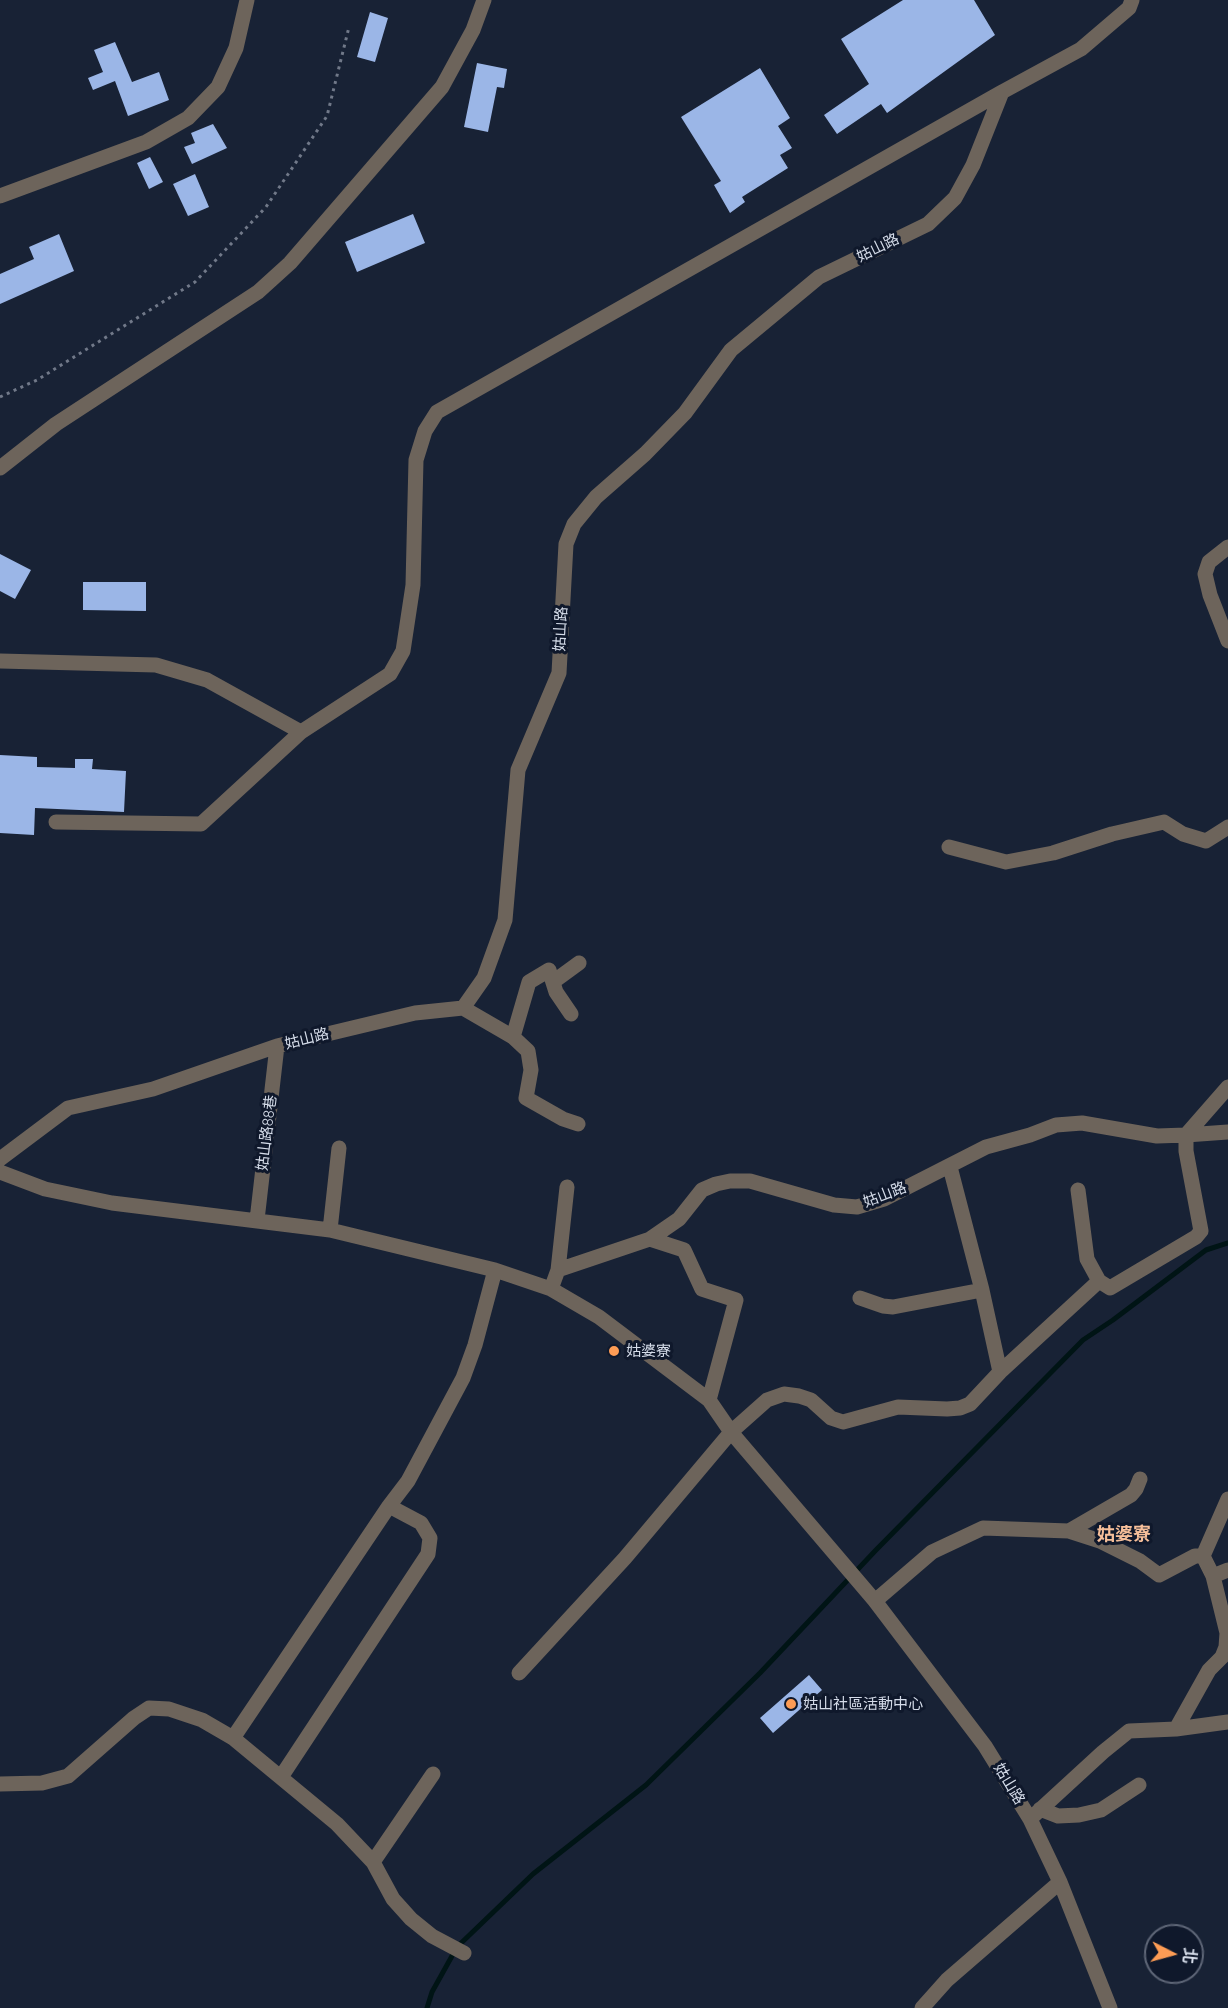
<!DOCTYPE html>
<html>
<head>
<meta charset="utf-8">
<style>
	body { margin:0 }
	#map { position:relative; width:1228px; height:2008px; overflow:hidden; background:#182235; font-family:Quicksand,"Noto Sans TC",sans-serif }
	canvas { display:block }
	.north { position:absolute; left:1144px; top:1924px; width:60px; height:60px; box-sizing:border-box; background:#0f182b; border:2px solid #5e6677; border-radius:50%; rotate:96deg; font-size:16px; font-weight:700; line-height:24px; text-align:center; color:#d4dbe8 }
	.north::after { content:''; display:block; margin:auto; width:21px; height:27px; background:#fd9c55; clip-path:polygon(50% 0,100% 100%,50% 72%,0 100%) }
</style>
</head>
<body>
<div id="map">
<canvas width="1228" height="2008"></canvas>
<div class="north">北</div>
</div>
<script>
const g = document.querySelector('canvas').getContext('2d');
g.lineJoin = 'round';
const shape = rows => new Path2D(rows.map(r => 'M' + r).join(''));
function strokePath(path, color, width, dash) { g.strokeStyle = color; g.lineWidth = width; g.lineCap = dash ? 'butt' : 'round'; g.setLineDash(dash || []); g.stroke(path); }
function fill(path, color) { g.fillStyle = color; g.fill(path, 'evenodd'); }
function write(font, color, halo, rows, align = 'center') {
  g.font = font + ' Quicksand,"Noto Sans TC",sans-serif'; g.lineWidth = 6; g.setLineDash([]); g.textBaseline = 'middle'; g.strokeStyle = halo; g.fillStyle = color; for (const [text, x, y, turn = 0] of rows) {
    g.save(); g.translate(x, y); g.rotate((+turn || 0) * Math.PI / 180); g.textAlign = isNaN(turn) ? turn : align; if (halo) g.strokeText(text, 0, 0); g.fillText(text, 0, 0); g.restore();
  }
}
const stream = shape([
	[427,2008,432,1992,457,1947,533,1874,646,1785,760,1673,876,1550,1083,1340,1113,1320,1206,1250,1228,1243]
]);
const building = shape([
	[903,0,974,0,995,35,887,113,881,104,837,134,824,115,869,84,841,39],
	[370,12,388,18,375,62,357,57],
	[115,42,132,82,159,72,169,100,128,116,115,81,93,90,88,78,103,72,94,50],
	[477,63,507,69,504,88,497,87,488,132,464,127],
	[760,68,790,118,778,126,792,148,780,155,788,168,742,197,745,202,730,213,714,185,721,181,681,117],
	[213,124,227,148,192,164,184,147,195,143,191,133],
	[150,157,163,182,149,189,137,163],
	[195,174,209,207,188,216,173,184],
	[413,214,425,243,357,272,345,242],
	[59,234,74,271,0,304,0,274,34,259,29,247],
	[0,554,31,570,15,599,0,591],
	[83,582,146,582,146,611,83,610],
	[0,755,37,757,37,767,75,768,75,759,93,759,92,769,126,771,124,812,35,808,34,835,0,833],
	[809,1675,822,1690,773,1733,760,1718]
]);
const path = shape([
	[0,397,37,380,195,282,266,207,327,116,349,27]
]);
const minor = shape([
	[0,196,146,142,188,118,218,87,236,48,247,0],
	[0,468,56,424,258,292,290,263,442,87,473,30,484,0],
	[1228,547,1209,562,1205,574,1210,595,1228,641],
	[0,661,156,665,207,680,301,732],
	[56,822,201,824,301,732,390,674,403,651,413,585,416,460,425,431,437,412,1002,92],
	[949,847,1006,862,1053,853,1112,834,1164,822,1183,834,1206,841,1228,827],
	[553,982,579,963],
	[463,1008,513,1037,528,1051,531,1070,526,1098,563,1119,578,1124],
	[513,1037,529,982,549,970,556,992,571,1014],
	[0,1159,68,1108,153,1089,277,1046,415,1013,463,1008,484,978,505,920,518,770,559,673,566,544,574,524,596,497,645,454,685,413,731,350,819,277,928,224,955,198,973,165,1002,92,1081,49,1129,8,1132,0],
	[950,1167,982,1290,1000,1372],
	[0,1172,45,1189,112,1203,330,1230,495,1270,551,1289,599,1317,709,1400,731,1432,875,1601,985,1746,1030,1819,1060,1882,1110,2008],
	[257,1220,277,1046],
	[330,1230,339,1148],
	[650,1239,684,1250,702,1289,736,1300,709,1400],
	[558,1270,567,1187],
	[1099,1281,1110,1288,1196,1237,1201,1231,1186,1151,1186,1135,1228,1132],
	[551,1289,558,1270,650,1239,679,1219,702,1190,716,1184,730,1181,750,1181,834,1205,857,1207,884,1199,986,1147,1030,1135,1056,1125,1082,1123,1157,1136,1186,1135,1228,1087],
	[860,1298,883,1306,893,1307,982,1290],
	[1069,1531,1131,1495,1136,1489,1140,1479],
	[1213,1576,1228,1570],
	[875,1601,932,1552,983,1528,1069,1531,1100,1541,1140,1561,1159,1575,1195,1556,1203,1556],
	[519,1673,625,1558,731,1432,767,1400,784,1394,799,1396,811,1400,831,1418,843,1422,898,1407,947,1409,960,1408,970,1404,1000,1372,1099,1281,1087,1259,1078,1190],
	[1176,1729,1209,1670,1222,1657,1226,1647,1227,1633,1213,1576,1203,1556,1228,1499],
	[233,1738,389,1506,408,1481,463,1378,475,1345,495,1270],
	[281,1777,428,1554,430,1538,421,1523,389,1506],
	[0,1784,42,1783,68,1776,134,1718,149,1708,169,1709,202,1720,233,1738,337,1824,373,1862,393,1899,411,1919,432,1936,464,1953],
	[1040,1809,1058,1816,1079,1815,1101,1810,1139,1785],
	[1030,1819,1103,1752,1129,1731,1176,1729,1228,1722],
	[373,1862,433,1774],
	[922,2008,947,1980,1060,1882]
]);
const markers = [
	[614,1351,6,"#fd9c55"],
	[791,1704,6,"#fd9c55"]
];
const streetNames = [
	["姑山路",878,248,-26],
	["姑山路",561,629,-87],
	["姑山路",307,1039,-14],
	["姑山路88巷",267,1133,-83],
	["姑山路",885,1195,-21],
	["姑山路",1009,1784,59]
];
const poiNames = [
	["姑婆寮",626,1351],
	["姑山社區活動中心",803,1704]
];
const quarterNames = [
	["姑婆寮",1124,1535]
];
strokePath(stream, '#001415', 5);
fill(building, '#9bb6e7');
strokePath(path, '#717989', 3, [3, 4.5]);
strokePath(minor, '#6d645b', 15);
for (const [x, y, r, color] of markers) { const dot = new Path2D(); dot.arc(x, y, r, 0, 2 * Math.PI); g.fillStyle = color; g.fill(dot); strokePath(dot, '#0f182b', 2); }
write('15px', '#d4dbe8', '#0f182b', streetNames);
write('15px', '#d4dbe8', '#0f182b', poiNames, 'left');
write('bold 18px', '#f6bf9a', '#0f182b', quarterNames);
</script>
</body>
</html>
